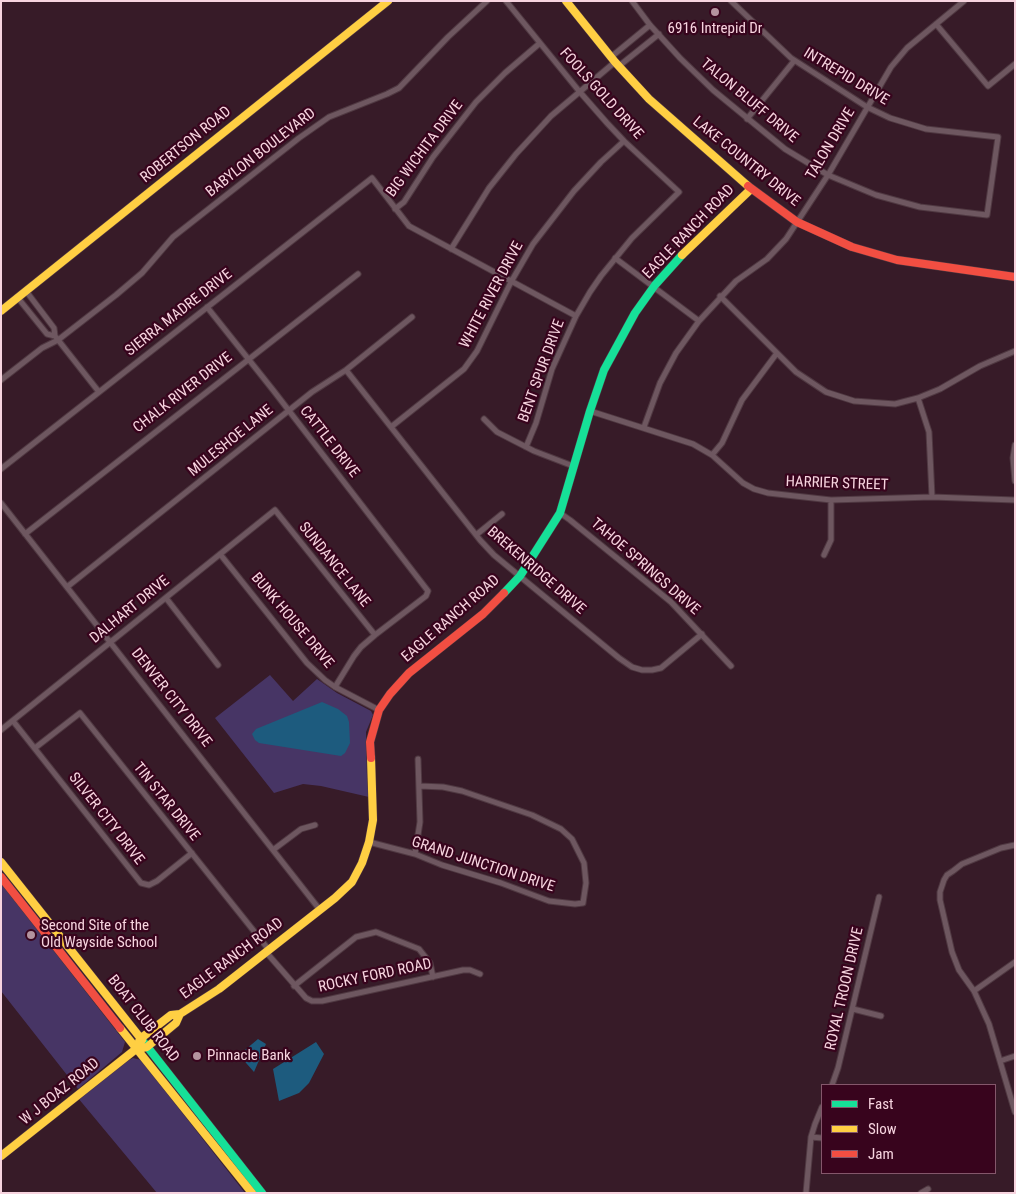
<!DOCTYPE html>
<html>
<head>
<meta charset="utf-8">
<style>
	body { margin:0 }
	#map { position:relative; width:1016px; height:1194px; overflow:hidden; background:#371b28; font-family:"Roboto Condensed",sans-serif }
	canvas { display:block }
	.frame { position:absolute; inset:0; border:2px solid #f7d4df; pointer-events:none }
	.legend { position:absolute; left:821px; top:1084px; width:175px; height:90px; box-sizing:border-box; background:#38041d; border:1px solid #84576b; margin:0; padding:6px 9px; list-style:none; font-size:15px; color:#f7d4df }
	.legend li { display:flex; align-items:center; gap:10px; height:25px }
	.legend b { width:25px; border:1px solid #84576b }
</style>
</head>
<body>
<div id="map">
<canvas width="1016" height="1194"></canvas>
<div class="frame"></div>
<ul class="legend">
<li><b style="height:6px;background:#16e098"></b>Fast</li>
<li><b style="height:6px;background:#ffcf43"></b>Slow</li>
<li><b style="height:6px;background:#f24e42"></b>Jam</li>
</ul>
</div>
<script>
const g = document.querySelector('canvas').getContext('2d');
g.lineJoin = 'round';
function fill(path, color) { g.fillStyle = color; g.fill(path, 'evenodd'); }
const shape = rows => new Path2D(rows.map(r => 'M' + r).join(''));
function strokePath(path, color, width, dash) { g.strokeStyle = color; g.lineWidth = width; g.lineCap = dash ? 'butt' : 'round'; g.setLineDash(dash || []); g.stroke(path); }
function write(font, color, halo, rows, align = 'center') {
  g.font = font + ' "Roboto Condensed",sans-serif'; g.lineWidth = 4.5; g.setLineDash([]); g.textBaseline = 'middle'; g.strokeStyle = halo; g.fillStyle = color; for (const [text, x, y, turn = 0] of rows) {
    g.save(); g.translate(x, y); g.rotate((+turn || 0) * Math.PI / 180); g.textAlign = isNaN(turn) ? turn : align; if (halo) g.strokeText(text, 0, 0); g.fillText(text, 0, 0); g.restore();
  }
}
const green = shape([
	[270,675,293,701,317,679,337,693,371,711,373,715,366,732,367,781,369,797,321,786,303,784,274,793,215,718],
	[1,883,125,1042,122,1052,78,1089,1,991],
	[133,1058,141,1060,245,1193,157,1193,78,1098,120,1065]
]);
const water = shape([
	[322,702,338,709,347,716,349,722,350,743,345,753,341,756,259,743,255,740,252,734,256,729],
	[258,1039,266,1044,254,1072,239,1055],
	[316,1042,324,1054,309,1083,299,1093,279,1101,273,1069]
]);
const street = shape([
	[506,1,579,91,607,123,624,141,679,192,632,238,601,276,590,292,576,316,552,369,536,423,526,447],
	[632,1,650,25,680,58,713,90,785,149,828,175,876,195,920,207,987,215,998,137,926,129,890,118,867,107,791,58,731,1],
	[936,24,988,86,1015,64],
	[611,57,650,25],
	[619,66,659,34],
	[747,119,794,61],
	[395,209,404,202,433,157,476,102,505,73,540,43],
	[451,249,489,188,516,154,551,116,615,62],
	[615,258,699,321],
	[26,291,54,328,55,336],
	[720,296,796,372,826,392,854,401,895,404,918,398,940,389,980,366,1015,351],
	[18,298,47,334,55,336,99,392],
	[207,307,273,390,428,591,426,596,375,635,361,647,354,656,335,687],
	[346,370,480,540,494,555,619,658,632,667,642,670,652,670,661,668,702,634],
	[1,380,42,348,58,340,116,295,142,273,173,237,299,138,329,117,387,94,399,88,448,37,487,1],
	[918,398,929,432,932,497],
	[590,411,693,444,712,455,743,483,754,489,768,493,831,500,932,497,1015,500],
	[484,419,497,432,534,451,573,466],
	[391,427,464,369,477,351,511,282,533,244,574,191,601,162,624,141],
	[644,427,660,383,676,353,699,321,736,281,767,259,786,239,828,175,891,67,907,48,964,1],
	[1015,445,1013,458,1015,481],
	[712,455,722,443,742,400,777,353],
	[1,469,372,178,409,226,576,316],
	[1,503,320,910],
	[560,513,570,520,671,602,731,666],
	[25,534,358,274],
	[476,535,502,514],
	[220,554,307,663,325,680,335,687,379,710],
	[824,555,831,540,831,500],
	[67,587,312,392,346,370,412,317],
	[166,598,218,665],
	[13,721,141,883,149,885,157,881,192,853],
	[1,730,275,510,375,635],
	[35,748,80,713,269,950],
	[420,786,443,787,462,791,532,815,561,829,572,839,584,863,586,883,583,903],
	[369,842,415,854,442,865,501,883,549,901,575,904,583,903],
	[1015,845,1001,848,962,864,953,871,947,875,944,880,940,892,940,900,952,952,959,970,974,991,989,1024,1015,1112],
	[273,850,301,829,315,825],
	[415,854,420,822,418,759],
	[266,952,306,998,312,1001,322,1001,463,970,470,970,480,974],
	[294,986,356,937,376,932,419,949,430,963,433,977],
	[974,991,1015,962],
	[853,1009,881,1016],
	[1000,1061,1015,1056],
	[832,1085,838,1068,879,897],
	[811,1137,822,1138],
	[806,1193,811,1137,815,1124,822,1107],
	[921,1193,928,1189]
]);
const fast = shape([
	[504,593,520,576,560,513,590,411,604,370,635,313,655,285,682,255],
	[142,1040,262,1193]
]);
const slow = shape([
	[566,1,615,62,649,99,748,186],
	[682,255,751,189],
	[1,311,388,1],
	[1,862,142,1040],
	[120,1028,252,1193],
	[142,1048,147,1047,176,1023,180,1014],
	[136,1049,140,1039,171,1015,180,1014,219,989,335,898,352,882,362,863,369,842,373,820,371,758],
	[1,1156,136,1049]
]);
const jam = shape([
	[748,186,797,222,852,247,897,260,1015,277],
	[371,758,370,742,379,710,390,694,409,673,483,614,504,593],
	[1,877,120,1028]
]);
const markers = [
	[715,12,5,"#b4939f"],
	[31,935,5,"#b4939f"],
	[197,1056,5,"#b4939f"]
];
const poiNames = [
	["6916 Intrepid Dr",715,29,"center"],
	["Second Site of the",41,926],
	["Old Wayside School",41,943],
	["Pinnacle Bank",207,1056]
];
const streetNames = [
	["INTREPID DRIVE",846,77,31],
	["FOOLS GOLD DRIVE",601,94,48],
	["TALON BLUFF DRIVE",749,101,40],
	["TALON DRIVE",831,144,-59],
	["ROBERTSON ROAD",186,145,-39],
	["BIG WICHITA DRIVE",425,149,-53],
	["BABYLON BOULEVARD",261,153,-38],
	["LAKE COUNTRY DRIVE",746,162,39],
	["EAGLE RANCH ROAD",689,232,-46],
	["WHITE RIVER DRIVE",492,295,-62],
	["SIERRA MADRE DRIVE",179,313,-38],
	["BENT SPUR DRIVE",542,371,-70],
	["CHALK RIVER DRIVE",183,393,-38],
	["MULESHOE LANE",231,441,-39],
	["CATTLE DRIVE",329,442,52],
	["HARRIER STREET",837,484,2],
	["SUNDANCE LANE",334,565,51],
	["TAHOE SPRINGS DRIVE",645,567,41],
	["BREKENRIDGE DRIVE",536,571,41],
	["DALHART DRIVE",130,610,-39],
	["EAGLE RANCH ROAD",451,619,-41],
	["BUNK HOUSE DRIVE",292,621,50],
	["DENVER CITY DRIVE",171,698,52],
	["TIN STAR DRIVE",166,802,51],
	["SILVER CITY DRIVE",106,819,52],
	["GRAND JUNCTION DRIVE",483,865,18],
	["EAGLE RANCH ROAD",232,959,-37],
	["ROCKY FORD ROAD",375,976,-12],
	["ROYAL TROON DRIVE",845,989,-77],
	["BOAT CLUB ROAD",143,1019,52],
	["W J BOAZ ROAD",60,1092,-39]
];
fill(green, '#473565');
fill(water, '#1d5b7e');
strokePath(street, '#503942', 7);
strokePath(fast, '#503942', 9);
strokePath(slow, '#503942', 9);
strokePath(jam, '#503942', 9);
strokePath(street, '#6e5760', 5);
strokePath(fast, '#16e098', 8);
strokePath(slow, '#ffcf43', 8);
strokePath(jam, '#f24e42', 8);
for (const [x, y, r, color] of markers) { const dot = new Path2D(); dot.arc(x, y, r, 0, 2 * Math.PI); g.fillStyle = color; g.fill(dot); strokePath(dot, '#38041d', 2); }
write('15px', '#f7d4df', '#38041d', poiNames, 'left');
write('15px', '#f7d4df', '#38041d', streetNames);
</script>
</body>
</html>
